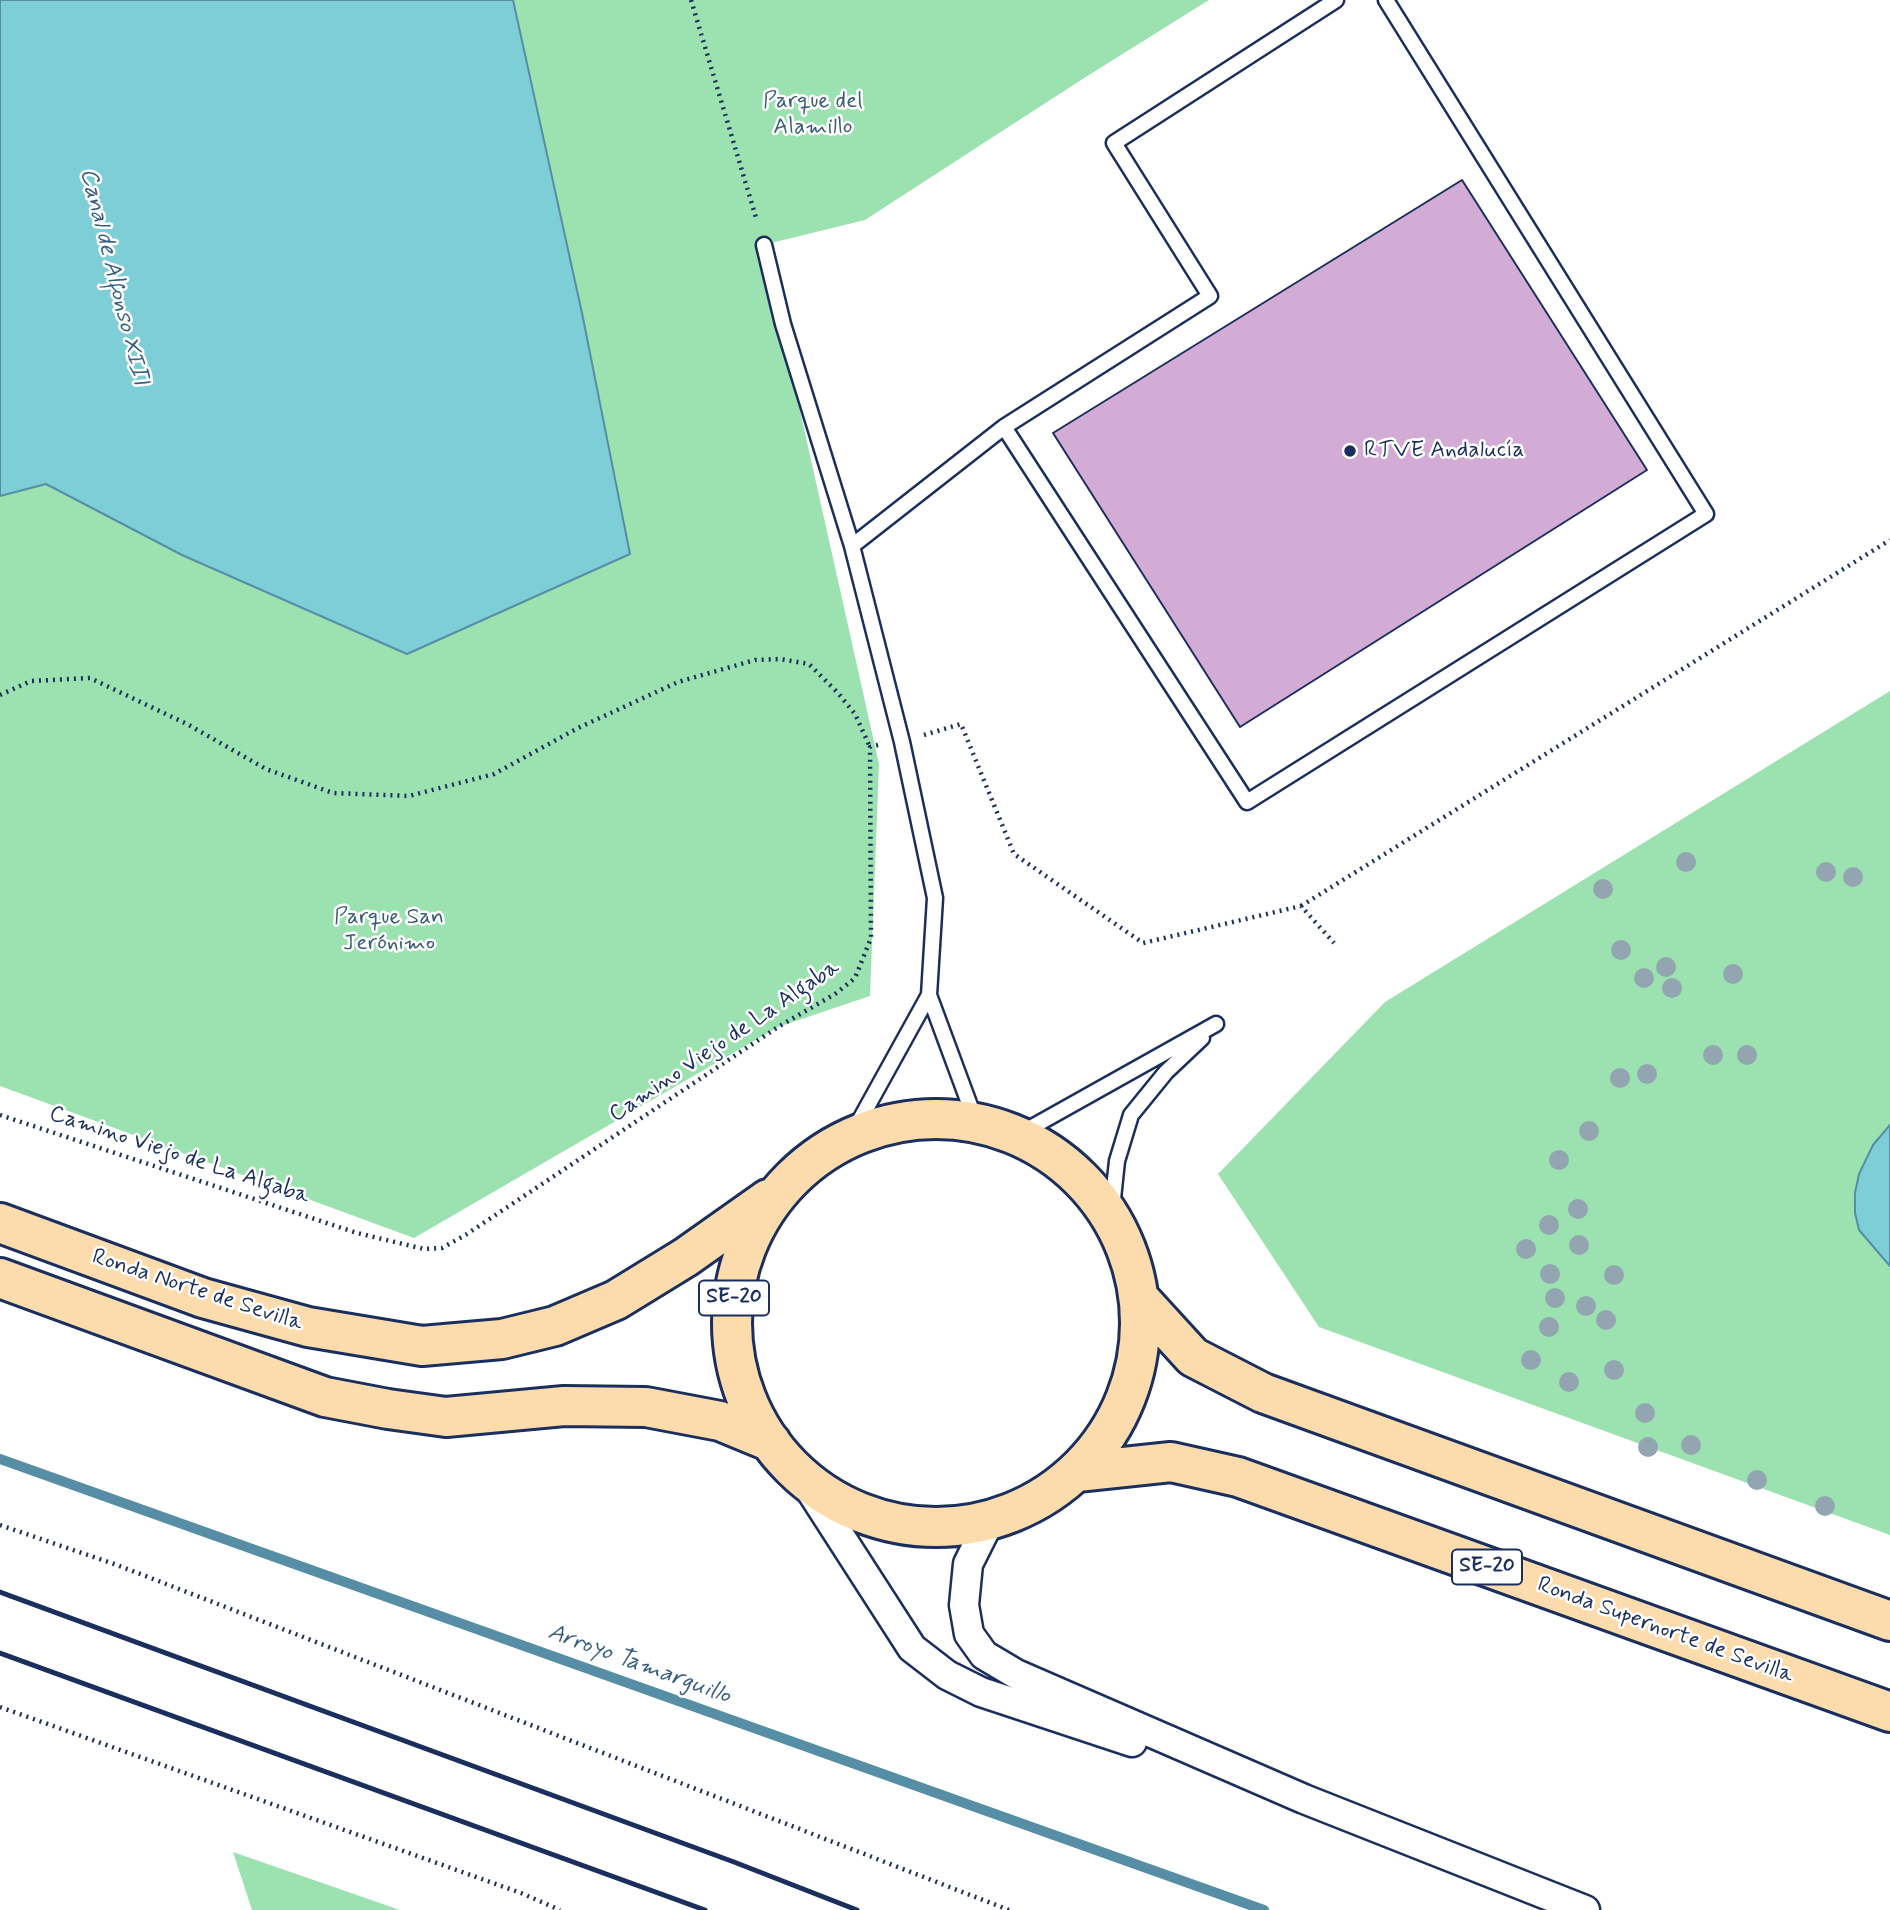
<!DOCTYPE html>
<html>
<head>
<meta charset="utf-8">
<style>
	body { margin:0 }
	canvas { display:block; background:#fff }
</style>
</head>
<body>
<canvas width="1890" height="1910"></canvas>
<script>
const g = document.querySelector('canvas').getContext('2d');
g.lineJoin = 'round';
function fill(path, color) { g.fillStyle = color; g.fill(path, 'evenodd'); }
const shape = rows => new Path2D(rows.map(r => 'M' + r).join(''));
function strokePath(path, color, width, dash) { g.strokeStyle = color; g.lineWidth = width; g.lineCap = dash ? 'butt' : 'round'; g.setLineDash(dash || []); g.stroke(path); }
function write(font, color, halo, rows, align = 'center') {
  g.font = font + ' Mynerve,sans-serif'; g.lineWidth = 5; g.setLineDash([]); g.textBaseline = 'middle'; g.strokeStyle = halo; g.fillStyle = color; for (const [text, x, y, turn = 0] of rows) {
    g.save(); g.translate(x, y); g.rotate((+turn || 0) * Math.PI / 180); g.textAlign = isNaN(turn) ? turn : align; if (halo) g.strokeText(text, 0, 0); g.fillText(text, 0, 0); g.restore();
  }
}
const green = shape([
	[513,0,1209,0,1081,80,865,220,763,245,879,764,870,996,778,1027,414,1238,0,1086,0,496,45,484,182,555,630,554,582,313],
	[1890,691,1890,1535,1319,1327,1218,1174,1385,1002],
	[233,1852,400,1910,252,1910]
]);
const water = shape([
	[0,0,513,0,582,313,630,554,407,654,182,555,46,484,0,496,0,0],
	[1890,1125,1890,1266,1859,1230,1855,1213,1855,1193,1859,1174,1873,1145,1890,1125]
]);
const stream = shape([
	[0,1459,1264,1910]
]);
const building = shape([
	[1462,180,1647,470,1240,727,1053,433,1462,180]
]);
const path = shape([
	[691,0,757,221],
	[0,695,31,681,90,678,187,724,266,769,333,793,409,796,494,774,578,728,678,682,755,660,780,659,809,664,838,693,855,714,870,747],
	[924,735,961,724,1014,854,1143,943,1301,906,1334,943],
	[1301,906,1890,540],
	[0,1115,357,1233,424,1249,442,1248,467,1234,778,1027,835,994,855,978,871,938,870,747,878,745],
	[0,1525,117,1565,1009,1910],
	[0,1707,521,1893,560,1910]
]);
const lane = shape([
	[764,245,783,324,852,546,902,742,935,898,929,995,976,1122],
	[1004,427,1247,802,1706,514,1386,0],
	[852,546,1004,427,1210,296,1114,143,1336,0],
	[851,1136,929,995],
	[1016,1136,1216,1024],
	[1111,1217,1117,1161,1131,1115,1166,1072,1202,1038]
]);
const street = shape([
	[800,1474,912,1648,947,1675,981,1692,1132,1742],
	[990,1520,968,1564,964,1605,969,1634,984,1655,1016,1674,1304,1799,1585,1910]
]);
const highway = shape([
	'732 1323a204 204 0 1 1 408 0a204 204 0 1 1-408 0Z',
	[0,1223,203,1298,308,1327,422,1346,502,1339,555,1326,616,1300,686,1257,768,1199],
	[0,1278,325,1397,388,1409,446,1417,564,1406,646,1407,720,1421,771,1442],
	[1140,1299,1193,1357,1263,1393,1890,1621],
	[1077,1472,1171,1462,1238,1477,1890,1712]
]);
const rail = shape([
	[0,1592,734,1862,857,1910],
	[0,1653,705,1910]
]);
const trees = [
	[1686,862],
	[1826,872],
	[1853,877],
	[1603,889],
	[1621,950],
	[1666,967],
	[1733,974],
	[1644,978],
	[1672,988],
	[1713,1055],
	[1747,1055],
	[1647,1074],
	[1620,1078],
	[1589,1131],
	[1559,1160],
	[1578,1209],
	[1549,1225],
	[1579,1245],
	[1526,1249],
	[1550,1274],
	[1614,1275],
	[1555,1298],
	[1586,1306],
	[1606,1320],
	[1549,1327],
	[1531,1360],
	[1614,1370],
	[1569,1382],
	[1645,1413],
	[1691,1445],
	[1648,1447],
	[1757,1480],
	[1825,1506]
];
const markers = [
	[1350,451,7,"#1b2f5e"]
];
const shields = [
	[734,1298,70],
	[1487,1567,70]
];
const shieldNames = [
	["SE-20",734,1298],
	["SE-20",1487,1567]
];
const parkNames = [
	["Parque del",813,102],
	["Alamillo",813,128],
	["Parque San",389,918],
	["Jerónimo",389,944]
];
const poiNames = [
	["RTVE Andalucía",1364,451]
];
const streetNames = [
	["Camino Viejo de La Algaba",725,1042,-34],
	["Camino Viejo de La Algaba",179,1156,18],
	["Ronda Norte de Sevilla",197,1291,18],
	["Ronda Supernorte de Sevilla",1665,1631,20]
];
const waterNames = [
	["Canal de Alfonso XIII",113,277,76],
	["Arroyo Tamarguillo",639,1665,20]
];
fill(green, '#9be2b0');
fill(water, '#7dced6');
strokePath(water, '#568ea6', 2);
strokePath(stream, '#568ea6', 10);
fill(building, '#d2acd4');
strokePath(building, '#1b2f5e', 2);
strokePath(lane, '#1b2f5e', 19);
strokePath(street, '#1b2f5e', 33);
strokePath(highway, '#1b2f5e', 44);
strokePath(path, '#1b2f5e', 4.5, [2, 5]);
strokePath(lane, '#fff', 14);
strokePath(street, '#fff', 28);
strokePath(highway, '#fcdcac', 38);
strokePath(rail, '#1b2f5e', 5);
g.fillStyle = '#93a5b1';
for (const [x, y] of trees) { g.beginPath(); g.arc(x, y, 10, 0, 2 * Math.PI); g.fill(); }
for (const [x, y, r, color] of markers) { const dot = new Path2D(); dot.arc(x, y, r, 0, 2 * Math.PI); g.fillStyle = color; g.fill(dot); strokePath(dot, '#fff', 2.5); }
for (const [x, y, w] of shields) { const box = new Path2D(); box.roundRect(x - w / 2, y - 17.5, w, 35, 5); g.fillStyle = '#fff'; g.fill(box); strokePath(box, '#1b2f5e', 2); }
write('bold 21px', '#1b2f5e', null, shieldNames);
write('23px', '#3b5c72', '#fff', parkNames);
write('23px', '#1b2f5e', '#fff', poiNames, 'left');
write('23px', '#1b2f5e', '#fff', streetNames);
write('italic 24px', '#385f82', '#fff', waterNames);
</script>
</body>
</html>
